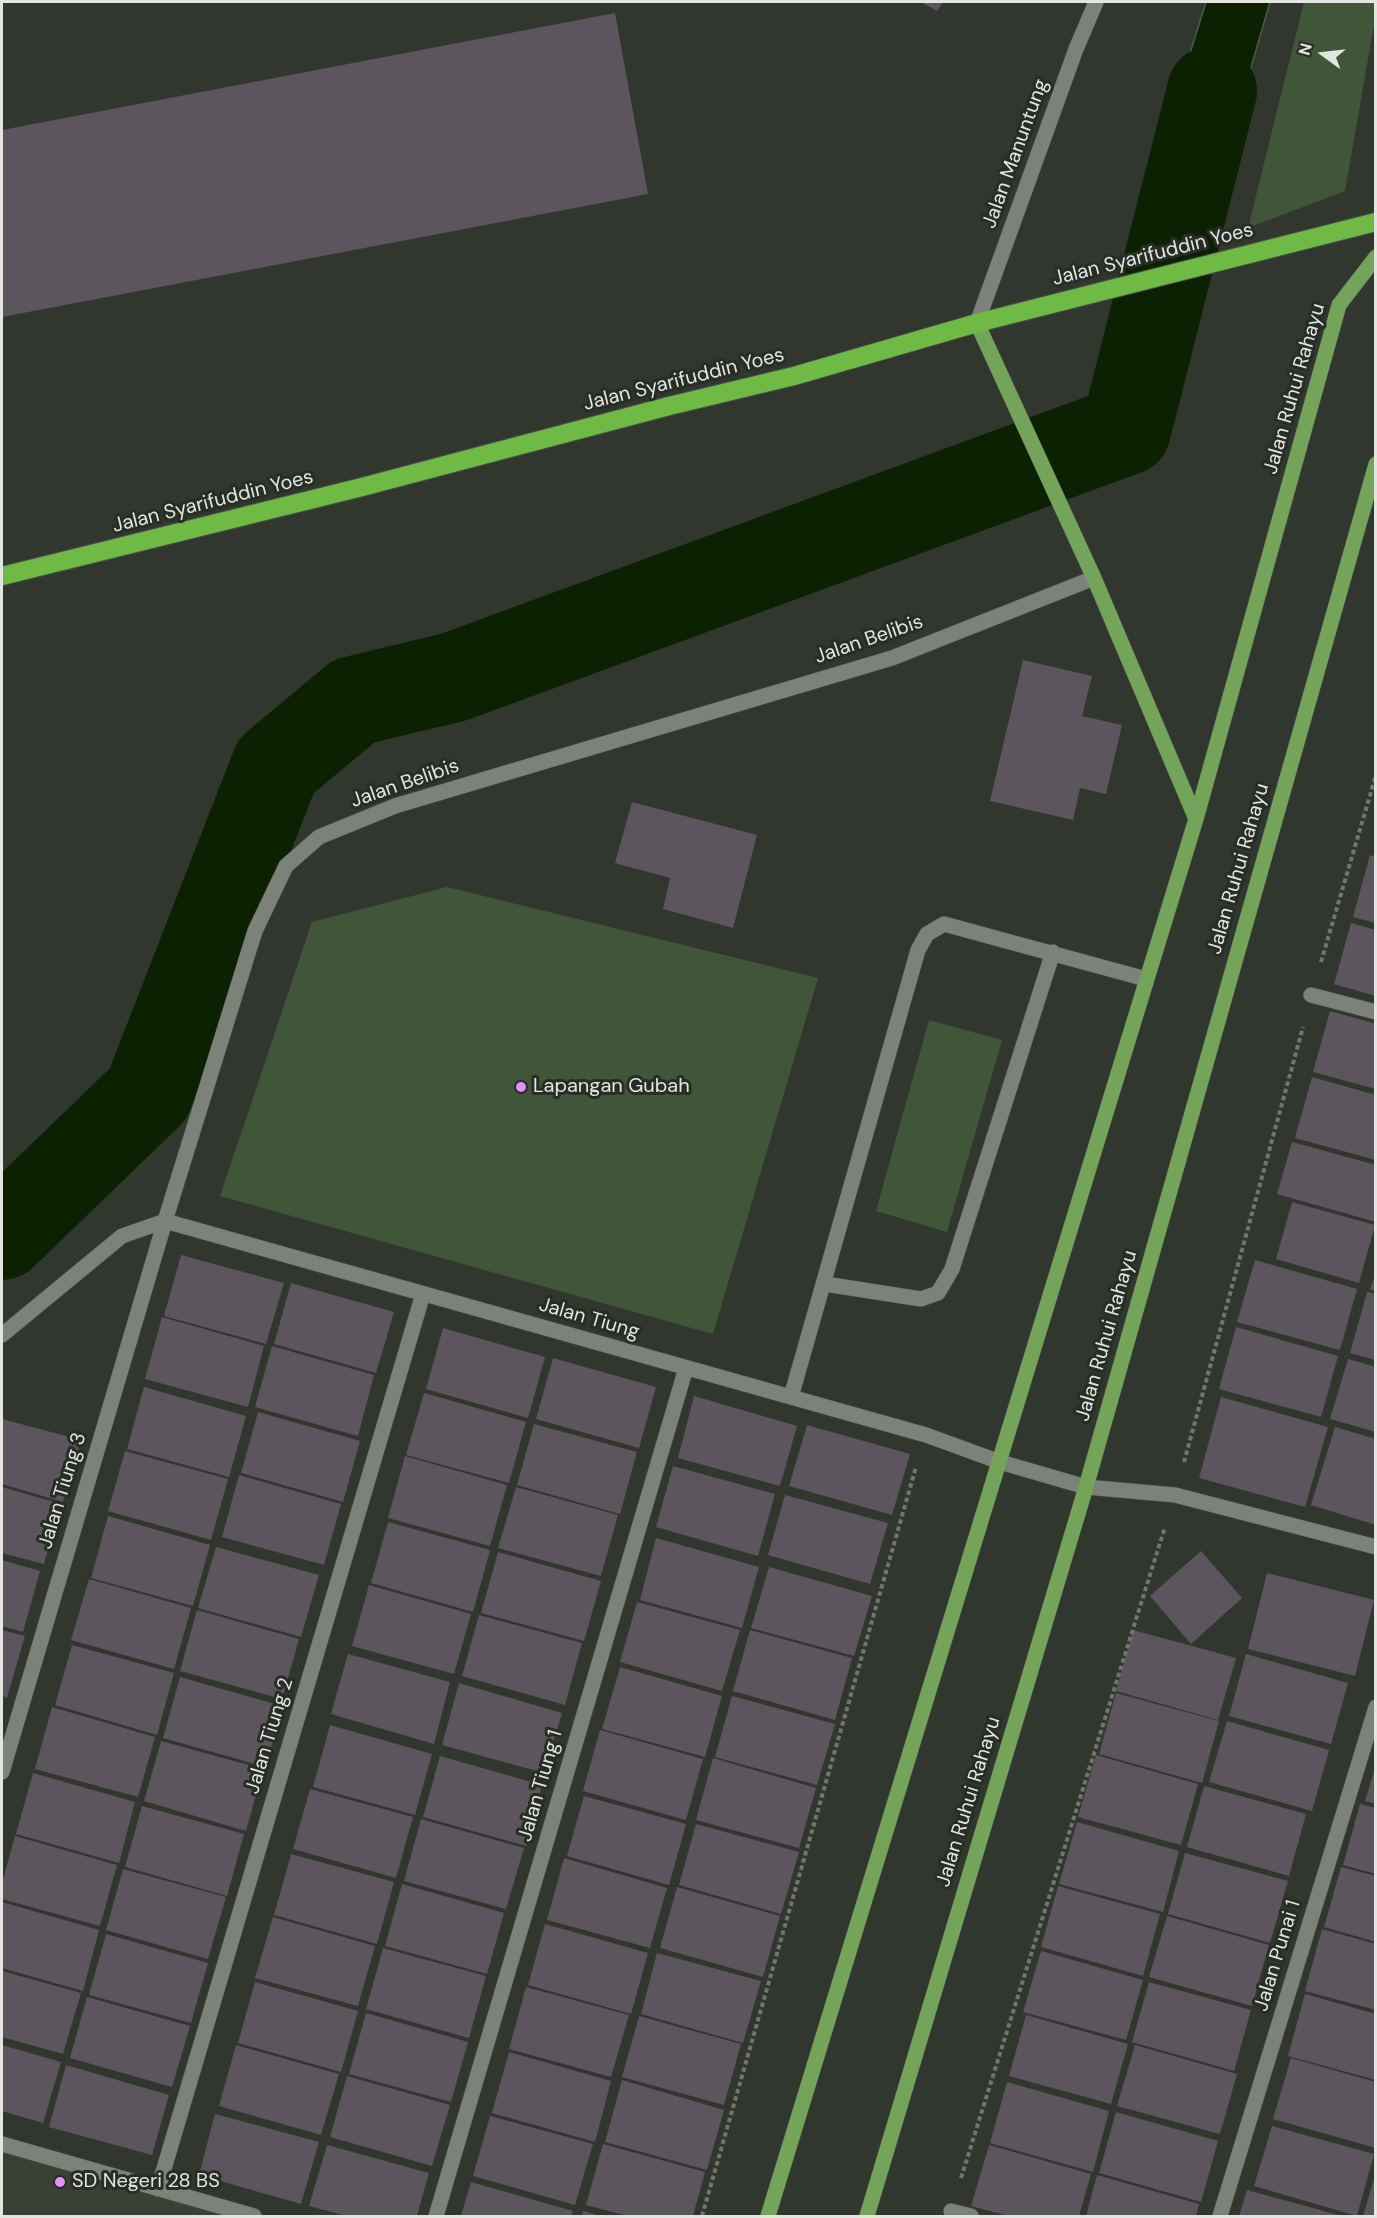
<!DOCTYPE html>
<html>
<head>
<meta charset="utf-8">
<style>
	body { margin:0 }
	#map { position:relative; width:1377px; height:2218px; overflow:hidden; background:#31372f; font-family:"DM Sans",sans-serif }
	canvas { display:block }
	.frame { position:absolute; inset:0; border:3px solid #e2e5e0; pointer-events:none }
	.north { position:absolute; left:1293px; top:24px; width:60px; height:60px; -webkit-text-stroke:4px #282d25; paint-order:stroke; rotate:285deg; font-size:16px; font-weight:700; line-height:24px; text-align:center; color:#e2e5e0 }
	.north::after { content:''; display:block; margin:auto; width:21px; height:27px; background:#e2e5e0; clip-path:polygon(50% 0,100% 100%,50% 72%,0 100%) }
</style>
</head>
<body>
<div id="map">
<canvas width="1377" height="2218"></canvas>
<div class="frame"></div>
<div class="north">N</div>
</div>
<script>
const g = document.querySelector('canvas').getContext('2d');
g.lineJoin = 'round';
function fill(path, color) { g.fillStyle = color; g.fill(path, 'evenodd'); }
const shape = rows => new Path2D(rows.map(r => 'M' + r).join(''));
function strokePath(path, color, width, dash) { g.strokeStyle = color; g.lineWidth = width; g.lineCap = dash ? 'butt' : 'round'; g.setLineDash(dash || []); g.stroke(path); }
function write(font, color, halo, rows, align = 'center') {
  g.font = font + ' "DM Sans",sans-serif'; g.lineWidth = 6; g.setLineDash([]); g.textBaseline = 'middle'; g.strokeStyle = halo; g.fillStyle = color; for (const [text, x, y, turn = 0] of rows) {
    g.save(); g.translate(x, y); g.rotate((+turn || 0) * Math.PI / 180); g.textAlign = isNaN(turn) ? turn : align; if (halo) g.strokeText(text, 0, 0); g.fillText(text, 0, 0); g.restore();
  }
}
const built = shape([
	[2,2147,237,2216,2,2216]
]);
const green = shape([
	[1304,2,1375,2,1375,19,1345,191,1248,228],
	[447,887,818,978,713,1334,220,1196,312,922],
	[929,1020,1002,1040,947,1232,876,1211]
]);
const water = shape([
	[1206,2,1270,2,1241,102,1182,79,1206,2]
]);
const river = shape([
	[2,1235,148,1094,276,766,354,701,454,677,1126,430,1212,91]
]);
const building = shape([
	[921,2,943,2,937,11],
	[615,13,648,194,2,317,2,130],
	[1023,660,1092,676,1082,716,1122,725,1106,794,1080,788,1073,820,990,801],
	[632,802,757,835,733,928,663,909,670,878,615,863],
	[1370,855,1376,857,1376,923,1353,917],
	[1351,923,1376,930,1376,996,1334,984],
	[1330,1011,1376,1024,1376,1089,1313,1072],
	[1312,1077,1376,1095,1376,1160,1295,1138],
	[1292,1142,1376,1165,1376,1222,1277,1194],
	[1292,1202,1375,1225,1359,1283,1276,1259],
	[181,1255,284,1283,266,1344,164,1316],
	[1255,1260,1357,1289,1340,1350,1237,1322],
	[1376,1273,1376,1291,1370,1289],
	[291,1283,394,1312,376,1373,274,1344],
	[1367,1292,1376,1294,1376,1360,1350,1353],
	[162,1317,264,1346,248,1407,145,1379],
	[1236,1327,1338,1356,1321,1417,1219,1389],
	[443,1328,545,1357,528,1418,426,1389],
	[272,1346,374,1375,358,1436,255,1407],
	[553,1358,656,1387,639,1448,536,1419],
	[1348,1359,1376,1367,1376,1432,1330,1419],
	[144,1387,246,1416,229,1477,127,1449],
	[424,1393,526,1422,509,1483,406,1455],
	[694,1396,797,1426,780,1486,678,1458],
	[1221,1397,1328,1427,1305,1507,1199,1478],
	[258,1412,360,1441,343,1502,241,1473],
	[2,1419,81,1440,63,1502,2,1484],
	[534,1424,637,1452,620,1514,517,1485],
	[807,1425,910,1454,892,1515,789,1486],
	[1335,1427,1376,1439,1376,1525,1311,1505],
	[125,1451,228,1479,211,1540,108,1511],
	[405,1456,507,1485,490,1546,388,1518],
	[673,1466,775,1494,758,1556,656,1527],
	[239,1475,341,1504,324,1565,222,1537],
	[2,1487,61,1504,44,1564,2,1553],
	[516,1487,618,1515,601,1576,498,1548],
	[785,1495,888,1523,870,1584,768,1555],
	[108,1516,210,1545,193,1606,91,1578],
	[388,1522,490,1550,473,1612,371,1583],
	[656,1538,759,1567,742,1628,640,1600],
	[216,1547,319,1575,301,1637,198,1608],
	[1201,1551,1242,1598,1191,1644,1150,1596],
	[498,1552,601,1581,584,1641,481,1613],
	[2,1560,40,1571,23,1632,2,1626],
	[769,1567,872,1596,854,1656,751,1628],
	[1267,1573,1374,1600,1355,1676,1248,1649],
	[89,1579,191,1608,174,1669,71,1640],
	[369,1585,471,1614,454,1674,352,1646],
	[637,1602,740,1630,722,1691,620,1662],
	[197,1610,299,1639,282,1699,180,1671],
	[479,1615,582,1643,565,1705,462,1676],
	[2,1630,25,1636,7,1698,2,1696],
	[750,1630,852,1658,835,1720,733,1691],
	[1133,1630,1236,1658,1218,1720,1116,1691],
	[72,1645,174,1673,157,1735,55,1705],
	[348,1654,450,1682,434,1744,331,1714],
	[1246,1654,1348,1683,1331,1744,1229,1716],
	[620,1667,722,1696,705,1757,602,1729],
	[180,1677,282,1706,266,1767,163,1738],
	[459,1683,562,1713,544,1773,442,1745],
	[1116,1693,1219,1721,1202,1783,1099,1754],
	[732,1696,835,1724,817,1785,715,1757],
	[52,1707,155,1737,138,1797,35,1769],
	[1227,1721,1329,1750,1312,1811,1209,1782],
	[330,1725,432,1754,415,1815,313,1787],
	[600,1730,703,1759,686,1820,583,1791],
	[161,1741,263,1769,246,1831,144,1801],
	[1096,1755,1198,1784,1181,1845,1078,1817],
	[440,1756,542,1785,526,1846,423,1817],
	[713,1758,816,1788,799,1848,696,1820],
	[1376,1765,1376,1804,1365,1801],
	[33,1773,135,1802,119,1863,16,1834],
	[1204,1786,1306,1814,1289,1876,1187,1847],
	[310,1789,413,1817,396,1878,293,1849],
	[584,1796,686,1824,669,1885,567,1856],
	[1360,1804,1376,1808,1376,1874,1343,1865],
	[142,1806,244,1834,227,1896,125,1867],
	[421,1819,524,1848,506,1909,404,1881],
	[1077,1822,1179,1851,1163,1912,1059,1884],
	[696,1824,799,1852,781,1914,679,1885],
	[15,1836,117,1865,100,1926,2,1899,2,1883],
	[1185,1853,1288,1881,1270,1943,1168,1914],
	[291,1854,394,1882,377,1944,274,1915],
	[564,1858,667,1888,650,1948,547,1920],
	[1341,1867,1376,1876,1376,1942,1324,1927],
	[123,1869,226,1897,208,1959,106,1930],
	[402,1884,504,1913,487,1974,385,1946],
	[1058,1886,1160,1914,1143,1976,1041,1947],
	[677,1887,780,1916,763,1977,660,1948],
	[2,1902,99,1930,83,1991,2,1968],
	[1167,1916,1269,1945,1252,2006,1149,1977],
	[273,1917,375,1946,358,2006,255,1978],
	[545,1924,648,1953,631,2014,528,1985],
	[1322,1929,1376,1944,1376,2010,1305,1991],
	[106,1934,208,1963,191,2023,89,1995],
	[383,1948,486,1976,469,2038,366,2009],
	[1041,1951,1143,1980,1126,2040,1023,2012],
	[657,1953,761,1981,743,2043,641,2014],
	[2,1971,81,1993,63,2054,2,2037],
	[255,1982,358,2011,341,2072,238,2043],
	[1149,1982,1251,2010,1234,2071,1132,2042],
	[526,1987,629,2015,611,2077,509,2049],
	[1305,1994,1376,2014,1376,2080,1288,2056],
	[87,1997,190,2026,172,2087,70,2058],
	[366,2013,468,2042,451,2102,349,2074],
	[1026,2015,1128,2044,1111,2104,1009,2076],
	[639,2016,741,2044,724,2105,622,2077],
	[2,2045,61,2062,43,2123,2,2111],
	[236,2045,339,2074,321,2135,219,2106],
	[1135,2045,1237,2074,1220,2134,1117,2106],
	[509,2052,611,2081,595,2142,492,2113],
	[1291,2058,1376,2082,1376,2148,1273,2119],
	[66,2065,169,2095,152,2155,49,2127],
	[347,2076,450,2105,432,2166,330,2137],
	[622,2080,724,2110,707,2170,605,2142],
	[1007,2082,1109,2111,1093,2172,990,2143],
	[1116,2112,1218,2141,1201,2202,1099,2173],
	[215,2114,319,2142,301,2204,199,2175],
	[490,2116,593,2144,575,2205,473,2176],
	[1272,2126,1374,2154,1357,2216,1254,2186],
	[603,2144,705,2172,693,2216,628,2216,586,2205],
	[327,2145,429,2173,417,2216,347,2216,309,2206],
	[989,2145,1091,2174,1079,2216,1009,2216,971,2206],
	[1097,2175,1199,2204,1196,2216,1086,2216],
	[1375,2175,1376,2216,1363,2216],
	[471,2182,573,2211,571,2216,461,2216],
	[1247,2190,1342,2216,1239,2216],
	[583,2211,601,2216,582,2216]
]);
const path = shape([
	[1321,962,1376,775],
	[1184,1462,1303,1027],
	[961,2178,1165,1527],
	[702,2216,916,1467]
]);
const minor = shape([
	[977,323,1076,49,1096,2],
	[1311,995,1376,1012],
	[165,1221,926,1435,1000,1462,1086,1487,1175,1495,1376,1547],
	[825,1284,921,1299,938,1293,952,1269,1053,952],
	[2,1335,122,1236,165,1221],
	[791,1397,918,950,927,934,944,924,1146,979],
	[2,1772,165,1221,255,931,286,866,319,837,395,806,892,658,1094,578],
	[2,2144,254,2216],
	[158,2189,423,1294],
	[951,2211,971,2216],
	[436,2216,686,1368],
	[1220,2216,1376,1707]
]);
const major = shape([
	[977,323,1094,578,1196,819],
	[768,2216,1196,819,1339,305,1376,257],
	[867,2216,1086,1487,1376,464]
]);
const highway = shape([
	[2,576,362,487,669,406,794,376,977,323,1376,222]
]);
const markers = [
	[521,1087,6,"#ea8dfd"],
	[60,2182,6,"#ea8dfd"]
];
const streetNames = [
	["Jalan Manuntung",1016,154,-70],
	["Jalan Syarifuddin Yoes",1153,255,-14],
	["Jalan Syarifuddin Yoes",684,380,-14],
	["Jalan Ruhui Rahayu",1295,389,-74],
	["Jalan Syarifuddin Yoes",213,502,-14],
	["Jalan Belibis",869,640,-19],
	["Jalan Belibis",405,784,-19],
	["Jalan Ruhui Rahayu",1239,869,-74],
	["Jalan Tiung",589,1319,16],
	["Jalan Ruhui Rahayu",1107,1336,-74],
	["Jalan Tiung 3",63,1491,-73],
	["Jalan Tiung 2",270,1736,-73],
	["Jalan Tiung 1",541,1786,-74],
	["Jalan Ruhui Rahayu",969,1802,-73],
	["Jalan Punai 1",1278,1956,-73]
];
const poiNames = [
	["Lapangan Gubah",533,1087],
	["SD Negeri 28 BS",72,2182]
];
fill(built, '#384133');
fill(green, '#415538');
fill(water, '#0c2002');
strokePath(water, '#4c5b45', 1.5);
strokePath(river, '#0c2002', 90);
fill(building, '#5c555d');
strokePath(minor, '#4d524b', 16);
strokePath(major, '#4d524b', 16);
strokePath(highway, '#4d524b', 20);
strokePath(path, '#70756e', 4, [4.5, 3]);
strokePath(minor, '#7c8279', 15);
strokePath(major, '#74a45a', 15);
strokePath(highway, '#6fba45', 18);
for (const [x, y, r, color] of markers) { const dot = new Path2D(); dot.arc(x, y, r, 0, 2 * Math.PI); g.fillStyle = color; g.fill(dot); strokePath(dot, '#282d25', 2); }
write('20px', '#e2e5e0', '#282d25', streetNames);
write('20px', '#e2e5e0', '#282d25', poiNames, 'left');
</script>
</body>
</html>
